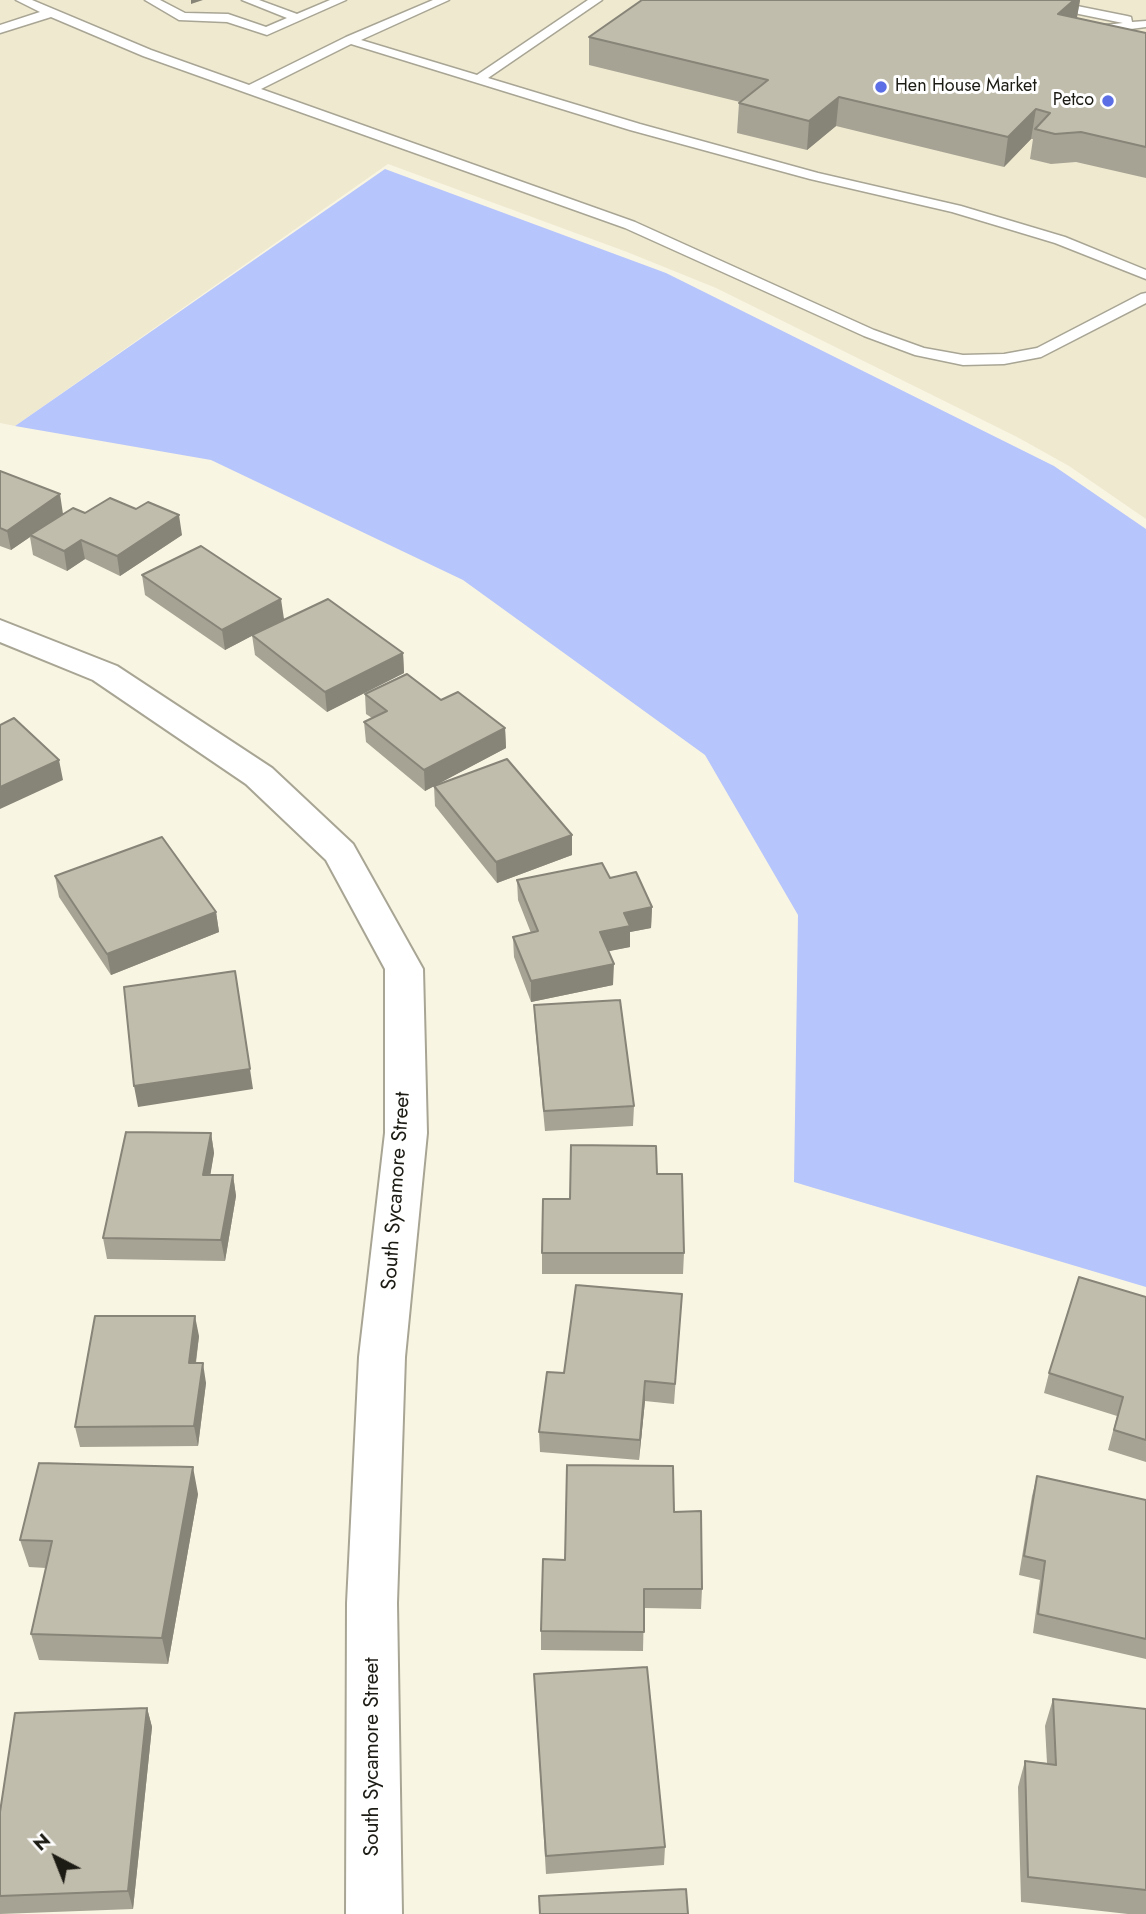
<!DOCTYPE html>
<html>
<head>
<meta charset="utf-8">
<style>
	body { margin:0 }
	#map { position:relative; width:1146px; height:1914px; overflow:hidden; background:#f9f5e3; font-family:Jost,sans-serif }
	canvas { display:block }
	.north { position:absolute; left:21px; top:1823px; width:70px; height:70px; -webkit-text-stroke:5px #fff; paint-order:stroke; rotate:318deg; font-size:19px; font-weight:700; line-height:28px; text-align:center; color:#1c1b14 }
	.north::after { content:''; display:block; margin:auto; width:24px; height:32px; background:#1c1b14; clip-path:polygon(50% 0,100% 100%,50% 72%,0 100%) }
</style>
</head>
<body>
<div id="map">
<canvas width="1146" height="1914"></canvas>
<div class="north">N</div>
</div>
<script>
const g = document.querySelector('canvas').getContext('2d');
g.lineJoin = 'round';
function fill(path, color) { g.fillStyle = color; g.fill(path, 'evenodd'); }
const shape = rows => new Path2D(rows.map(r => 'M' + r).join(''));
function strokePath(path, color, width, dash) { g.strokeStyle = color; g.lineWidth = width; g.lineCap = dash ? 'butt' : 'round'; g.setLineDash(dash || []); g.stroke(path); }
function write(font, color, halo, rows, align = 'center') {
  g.font = font + ' Jost,sans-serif'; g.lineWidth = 6; g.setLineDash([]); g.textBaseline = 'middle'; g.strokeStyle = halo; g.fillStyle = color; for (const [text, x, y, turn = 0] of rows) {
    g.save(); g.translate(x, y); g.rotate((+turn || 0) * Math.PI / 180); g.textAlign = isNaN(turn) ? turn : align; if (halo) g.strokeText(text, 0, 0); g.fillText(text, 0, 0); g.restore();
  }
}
const built = shape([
	[0,0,1146,0,1146,519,1069,466,1017,437,716,288,627,252,388,164,15,426,0,423]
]);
const green = shape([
	[385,169,666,273,1054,466,1146,529,1146,1287,794,1182,798,915,705,755,463,580,211,460,15,426]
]);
const service = shape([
	[16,0,32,0,151,50,249,85,346,37,433,0,449,0,361,40,477,75,588,0,602,0,488,78,640,124,818,173,961,206,1065,237,1146,270,1146,279,1055,243,952,212,810,179,630,130,351,44,261,89,635,222,874,330,924,348,963,355,1004,354,1037,348,1141,294,1146,293,1146,303,1041,357,1004,364,963,365,915,355,864,336,625,228,143,56,51,17,0,33,0,25,40,12,16,0],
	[145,0,160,0,185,13,228,14,266,27,287,18,242,0,259,0,297,14,330,0,346,0,267,35,227,22,179,20,145,0],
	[1024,0,1047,0,1127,16,1131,17,1132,22,1146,21,1146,27,1092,34,1086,30,1088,27,1123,23,1030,4,1024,0]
]);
const minor = shape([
	[0,620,117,666,272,768,353,844,423,969,427,1133,405,1357,397,1603,402,1914,346,1914,347,1603,359,1357,385,1133,385,969,326,860,246,784,93,680,0,642,0,620]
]);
const wall = shape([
	[642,0,1080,0,1077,18,1146,33,1146,178,1076,162,1051,164,1030,159,1033,139,1031,139,1004,167,836,126,807,150,737,133,739,103,740,102,589,65,589,37],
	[0,471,63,514,85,513,182,535,120,576,85,559,67,571,33,555,30,537,11,550,0,546],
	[142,575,284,619,225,650,145,595],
	[252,635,403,653,404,673,327,712,255,655],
	[365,694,441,700,505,728,506,748,437,784,572,855,497,883,435,806,434,786,425,791,366,742,364,722,372,718,366,714],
	[55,876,216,912,219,932,111,975,59,897],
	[610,878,652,907,651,928,630,932,630,947,608,951,613,985,531,1002,514,957,513,937,531,933,518,900,517,880],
	[534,1005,634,1106,633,1126,545,1131,535,1025],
	[211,1133,214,1153,210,1175,233,1175,236,1196,225,1261,107,1259,103,1238],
	[657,1174,684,1253,683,1274,542,1274,542,1253,570,1199],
	[682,1294,674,1404,645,1401,639,1460,540,1452,539,1432,564,1373],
	[1146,1297,1146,1462,1108,1450,1117,1416,1044,1393,1049,1373],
	[199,1336,196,1363,206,1383,198,1446,80,1447,75,1427],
	[1037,1476,1146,1500,1146,1659,1033,1633,1040,1580,1019,1575,1032,1496],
	[198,1494,168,1664,39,1660,31,1634,46,1568,29,1567,20,1540],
	[674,1512,702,1589,701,1609,644,1608,643,1651,541,1650,541,1631,565,1560],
	[534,1674,665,1847,664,1865,546,1874],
	[1053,1699,1146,1709,1146,1914,1128,1914,1021,1902,1018,1787,1025,1761,1047,1763,1045,1726],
	[147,1708,152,1727,133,1909,0,1914,0,1812]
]);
const shadedWall = shape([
	[191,0,203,0,191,4],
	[1074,0,1080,0,1076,22,1058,14],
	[839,97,836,126,807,150,809,121],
	[1036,109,1031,139,1004,167,1008,137],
	[60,494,63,514,30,535,30,537,11,550,7,531],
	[179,515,182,535,120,576,117,556],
	[81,540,85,559,67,571,64,551],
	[281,599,284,619,225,650,222,630],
	[403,653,404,673,327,712,325,692],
	[505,728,506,748,425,791,424,770],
	[59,760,63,780,0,809,0,787],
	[572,835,572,855,497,883,496,862],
	[652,907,651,928,630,932,630,947,600,953,600,932,624,913],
	[216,912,219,932,111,975,107,954],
	[614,964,613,985,531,1002,531,981],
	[250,1069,253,1089,138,1107,134,1086],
	[211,1133,214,1153,207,1195,203,1175],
	[233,1175,236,1196,225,1261,221,1240],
	[195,1316,199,1336,193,1383,189,1363],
	[203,1363,206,1383,198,1446,194,1426],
	[645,1381,645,1401,639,1460,640,1440],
	[193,1467,198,1494,168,1664,162,1638],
	[147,1708,152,1727,133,1909,128,1891]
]);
const building = shape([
	[642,0,1074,0,1058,14,1146,33,1146,147,1081,132,1055,134,1035,129,1050,113,1036,109,1008,137,839,97,809,121,739,103,768,80,589,37,642,0],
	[0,471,60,494,7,531,0,528,0,471],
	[110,498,136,509,148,502,179,515,117,556,81,540,64,551,30,535,73,508,85,513,110,498],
	[201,546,281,599,222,630,142,575,201,546],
	[328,599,403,653,325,692,252,635,328,599],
	[407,674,441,700,458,692,505,728,424,770,364,722,387,711,365,694,407,674],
	[14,718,59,760,0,787,0,725,14,718],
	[507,759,572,835,496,862,434,786,507,759],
	[162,837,216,912,107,954,55,876,162,837],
	[602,863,610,878,636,872,652,907,624,913,630,926,600,932,614,964,531,981,513,937,538,931,517,880,602,863],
	[235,971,250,1069,134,1086,124,987,235,971],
	[620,1000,634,1106,544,1111,534,1005,620,1000],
	[126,1132,211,1133,203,1175,233,1175,221,1240,103,1238,126,1132],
	[571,1145,656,1146,657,1174,682,1174,684,1253,542,1253,543,1199,570,1199,571,1145],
	[1079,1277,1146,1297,1146,1440,1114,1430,1123,1397,1049,1373,1079,1277],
	[576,1285,682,1294,675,1384,645,1381,640,1440,539,1432,547,1372,564,1373,576,1285],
	[95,1316,195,1316,189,1363,203,1363,194,1426,75,1427,95,1316],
	[39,1463,193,1467,162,1638,31,1634,52,1541,20,1540,39,1463],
	[567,1465,673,1466,674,1512,701,1511,702,1589,644,1589,644,1632,541,1631,543,1559,565,1560,567,1465],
	[1037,1476,1146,1500,1146,1639,1038,1614,1045,1561,1024,1556,1037,1476],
	[647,1667,665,1847,546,1856,534,1674,647,1667],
	[1053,1699,1146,1709,1146,1890,1028,1877,1025,1761,1056,1765,1053,1699],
	[147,1708,128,1891,0,1896,0,1812,15,1713,147,1708],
	[686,1889,688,1914,540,1914,539,1896,686,1889]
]);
const markers = [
	[881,87,7,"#5c6ee5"],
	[1108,101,7,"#5c6ee5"]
];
const farPoinames = [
	["Hen House Market",895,87],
	["Petco",1094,101,"right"]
];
const streetNames = [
	["South Sycamore Street",397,1191,-86],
	["South Sycamore Street",373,1757,-90]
];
fill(built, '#efe9d0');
fill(green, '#b6c5fb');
strokePath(service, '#a8a594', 3);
strokePath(minor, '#a8a594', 4);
fill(service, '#fff');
fill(minor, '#fff');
fill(wall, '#a6a394');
fill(shadedWall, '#878478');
fill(building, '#c1bdac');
strokePath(building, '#878478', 2);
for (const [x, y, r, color] of markers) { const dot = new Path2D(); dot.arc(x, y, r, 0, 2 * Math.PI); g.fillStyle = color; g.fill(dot); strokePath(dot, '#fff', 2.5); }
write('18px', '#1c1b14', '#fff', farPoinames, 'left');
write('21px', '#1c1b14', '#fff', streetNames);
</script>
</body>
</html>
